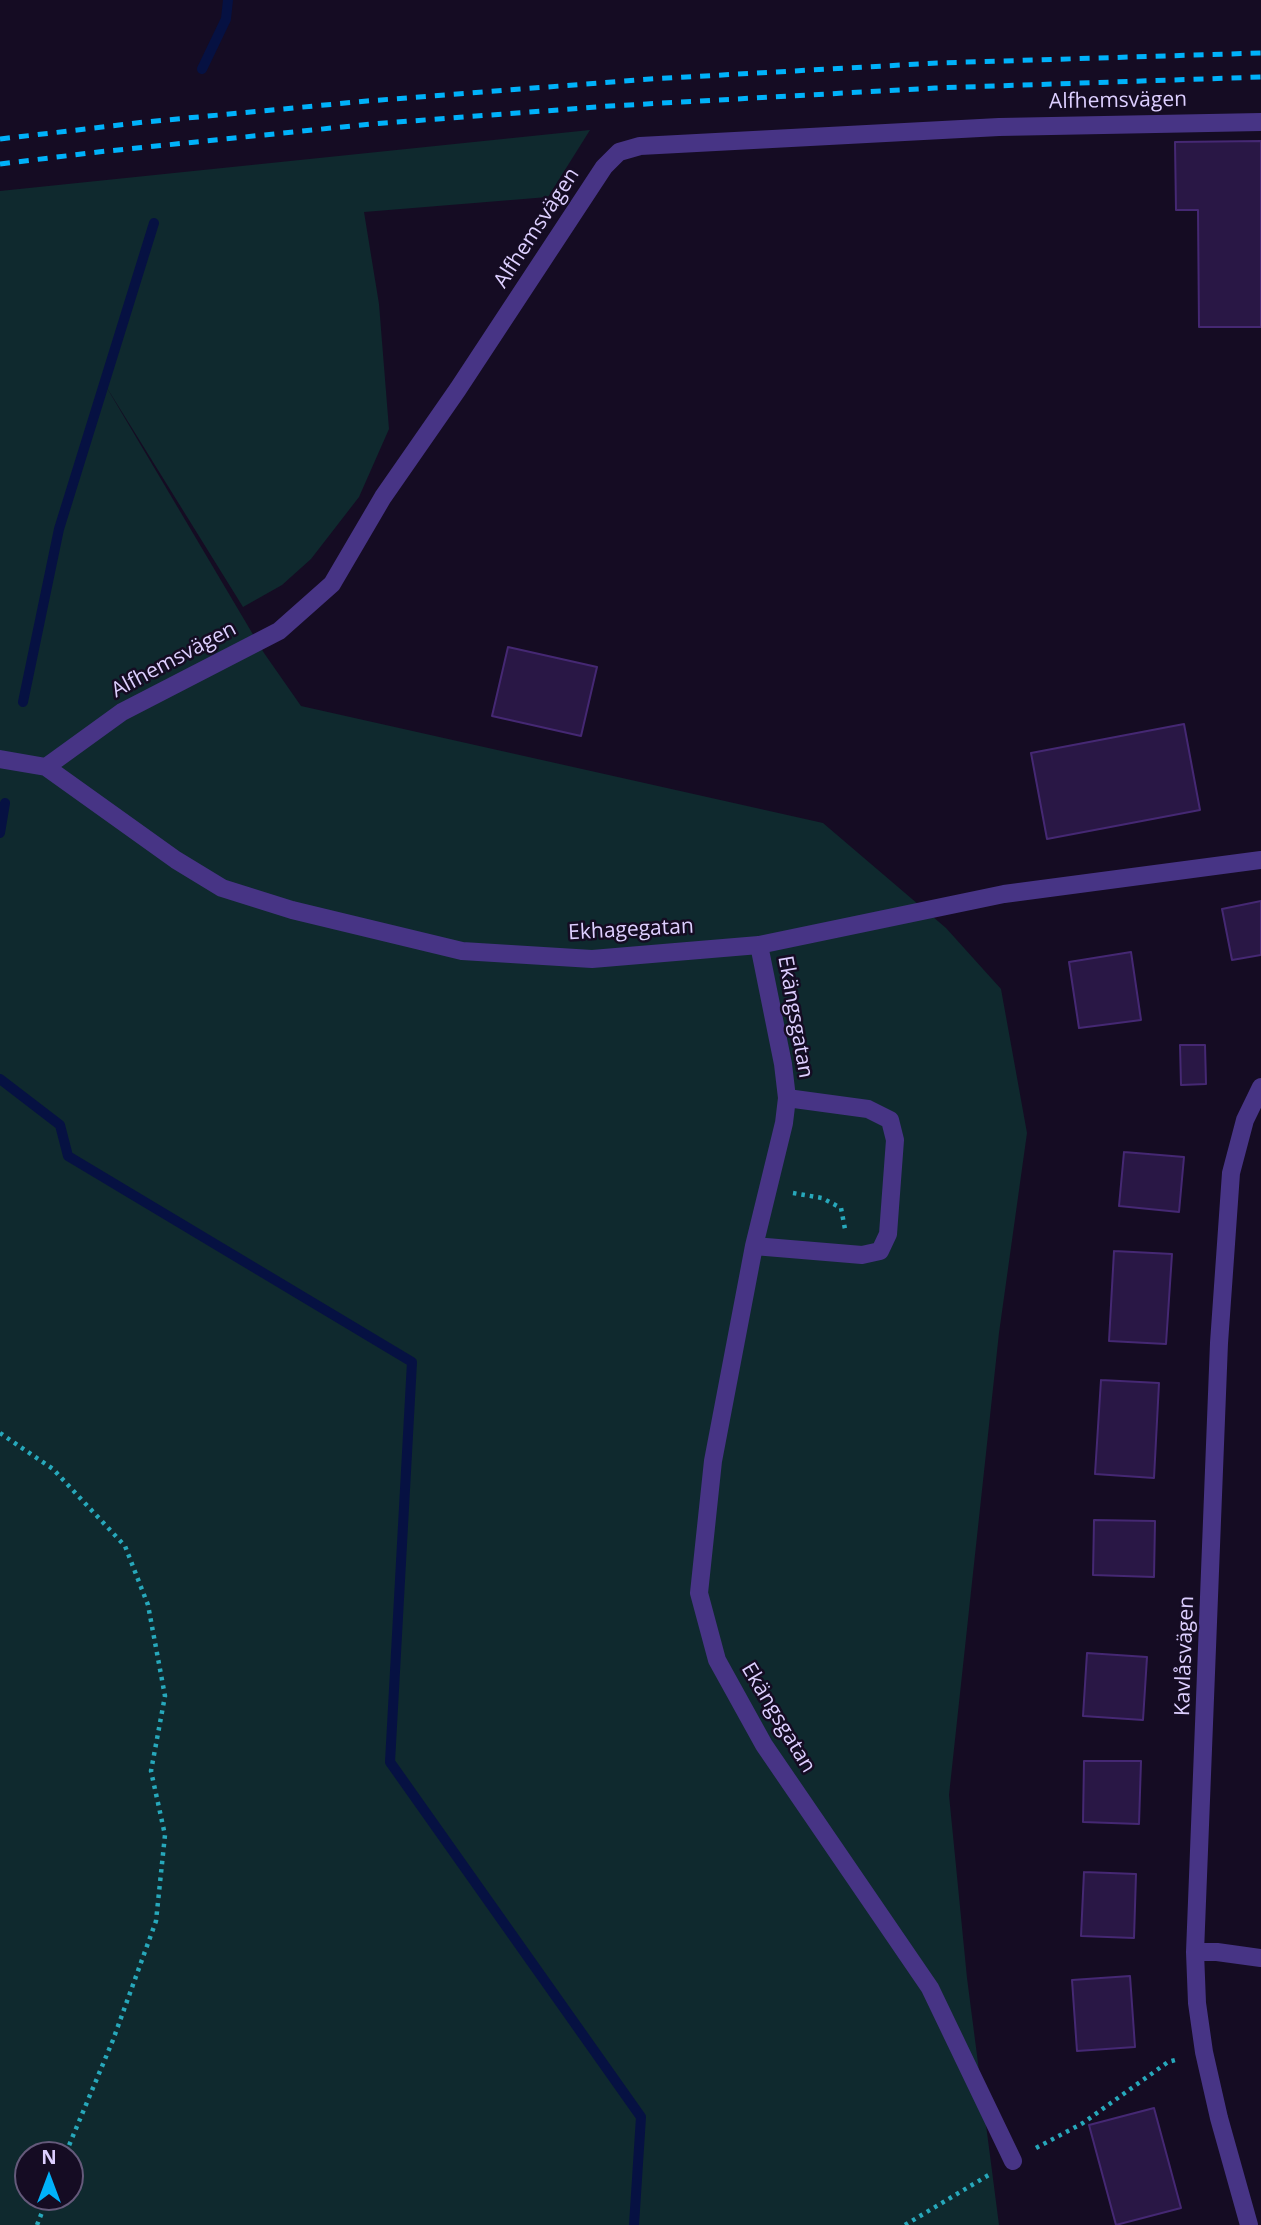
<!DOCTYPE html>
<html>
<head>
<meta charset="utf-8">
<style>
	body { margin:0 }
	#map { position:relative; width:1261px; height:2225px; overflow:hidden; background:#150c23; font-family:"Open Sans",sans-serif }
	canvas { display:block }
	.north { position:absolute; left:14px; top:2141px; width:70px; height:70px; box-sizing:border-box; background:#150c23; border:2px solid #655a7b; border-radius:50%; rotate:0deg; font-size:19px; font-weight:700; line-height:28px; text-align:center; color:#ddcfff }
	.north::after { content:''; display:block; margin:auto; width:24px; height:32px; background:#00b2fa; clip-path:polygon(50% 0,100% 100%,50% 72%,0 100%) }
</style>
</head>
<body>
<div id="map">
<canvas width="1261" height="2225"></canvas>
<div class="north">N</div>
</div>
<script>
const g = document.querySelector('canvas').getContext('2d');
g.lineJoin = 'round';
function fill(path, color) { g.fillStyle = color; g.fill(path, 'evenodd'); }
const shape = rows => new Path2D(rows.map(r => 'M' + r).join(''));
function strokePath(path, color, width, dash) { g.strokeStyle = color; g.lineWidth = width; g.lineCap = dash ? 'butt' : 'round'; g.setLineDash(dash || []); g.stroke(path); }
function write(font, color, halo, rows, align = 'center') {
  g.font = font + ' "Open Sans",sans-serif'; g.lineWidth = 5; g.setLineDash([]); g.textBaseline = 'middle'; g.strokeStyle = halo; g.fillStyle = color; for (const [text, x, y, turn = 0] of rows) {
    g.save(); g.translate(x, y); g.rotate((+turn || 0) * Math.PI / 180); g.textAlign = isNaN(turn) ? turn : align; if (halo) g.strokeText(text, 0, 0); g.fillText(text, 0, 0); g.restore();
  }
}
const green = shape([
	[590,130,548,197,364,212,379,304,389,429,359,497,311,559,282,585,243,607,104,383,264,653,301,706,823,823,946,928,1001,989,1027,1133,999,1333,949,1795,967,1978,999,2225,0,2225,0,191],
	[28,2155,70,2155,70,2197,28,2197]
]);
const stream = shape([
	[202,69,226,19,228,0],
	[23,702,59,529,154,223],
	[0,833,5,803],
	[0,1079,60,1125,68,1156,412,1362,390,1762,641,2117,634,2225]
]);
const building = shape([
	[1261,141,1261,327,1199,327,1198,210,1176,210,1175,142,1261,141],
	[508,647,597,667,581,736,492,716,508,647],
	[1184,724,1200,810,1047,839,1031,753,1184,724],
	[1261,901,1261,955,1232,960,1222,909,1261,901],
	[1131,952,1141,1020,1079,1028,1069,962,1131,952],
	[1180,1045,1205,1045,1206,1084,1181,1085,1180,1045],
	[1124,1152,1184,1157,1179,1212,1119,1206,1124,1152],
	[1114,1251,1172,1254,1166,1344,1109,1341,1114,1251],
	[1101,1380,1159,1383,1154,1478,1095,1474,1101,1380],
	[1094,1520,1155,1521,1154,1577,1093,1575,1094,1520],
	[1087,1653,1147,1657,1143,1720,1083,1716,1087,1653],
	[1084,1761,1141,1761,1139,1824,1083,1822,1084,1761],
	[1084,1872,1136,1874,1134,1938,1081,1936,1084,1872],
	[1130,1976,1135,2047,1077,2051,1072,1980,1130,1976],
	[1154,2108,1181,2208,1116,2225,1089,2125,1154,2108]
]);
const path = shape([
	[793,1193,822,1198,841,1208,845,1229],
	[0,1433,53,1469,125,1546,148,1605,165,1696,151,1771,165,1835,156,1921,113,2040,65,2155],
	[1036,2148,1083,2123,1168,2062,1179,2059],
	[37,2225,48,2197],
	[905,2225,992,2173]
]);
const minor = shape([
	[0,759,46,767,176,860,222,888,292,910,462,951,592,959,759,945,1004,894,1261,860],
	[46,767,122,712,279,631,332,584,383,497,458,389,604,167,619,152,640,146,999,127,1261,122],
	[759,945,783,1064,787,1098,784,1123,754,1246,713,1461,699,1593,717,1660,764,1745,930,1988,1013,2161],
	[754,1246,862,1255,880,1251,888,1234,895,1140,890,1120,868,1109,787,1098],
	[1195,1952,1217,1952,1261,1958],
	[1249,2225,1219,2118,1204,2052,1197,2003,1195,1952,1219,1343,1231,1173,1245,1120,1261,1087]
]);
const rail = shape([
	[0,139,145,122,367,101,650,79,937,63,1261,53],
	[0,164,98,152,371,124,610,106,935,88,1261,77]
]);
const streetNames = [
	["Alfhemsvägen",1118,101,-1],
	["Alfhemsvägen",537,228,-57],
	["Alfhemsvägen",174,660,-28],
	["Ekhagegatan",631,930,-3],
	["Ekängsgatan",795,1017,80],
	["Kavlåsvägen",1185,1656,-88],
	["Ekängsgatan",778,1718,59]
];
fill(green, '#0f292e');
strokePath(stream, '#061142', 10);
fill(building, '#291745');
strokePath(building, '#452873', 2);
strokePath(path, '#27a8bb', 4.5, [3.5, 5]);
strokePath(minor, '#473485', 18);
strokePath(rail, '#00b2fa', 5, [10, 9]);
write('21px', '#ddcfff', '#150c23', streetNames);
</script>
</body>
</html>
